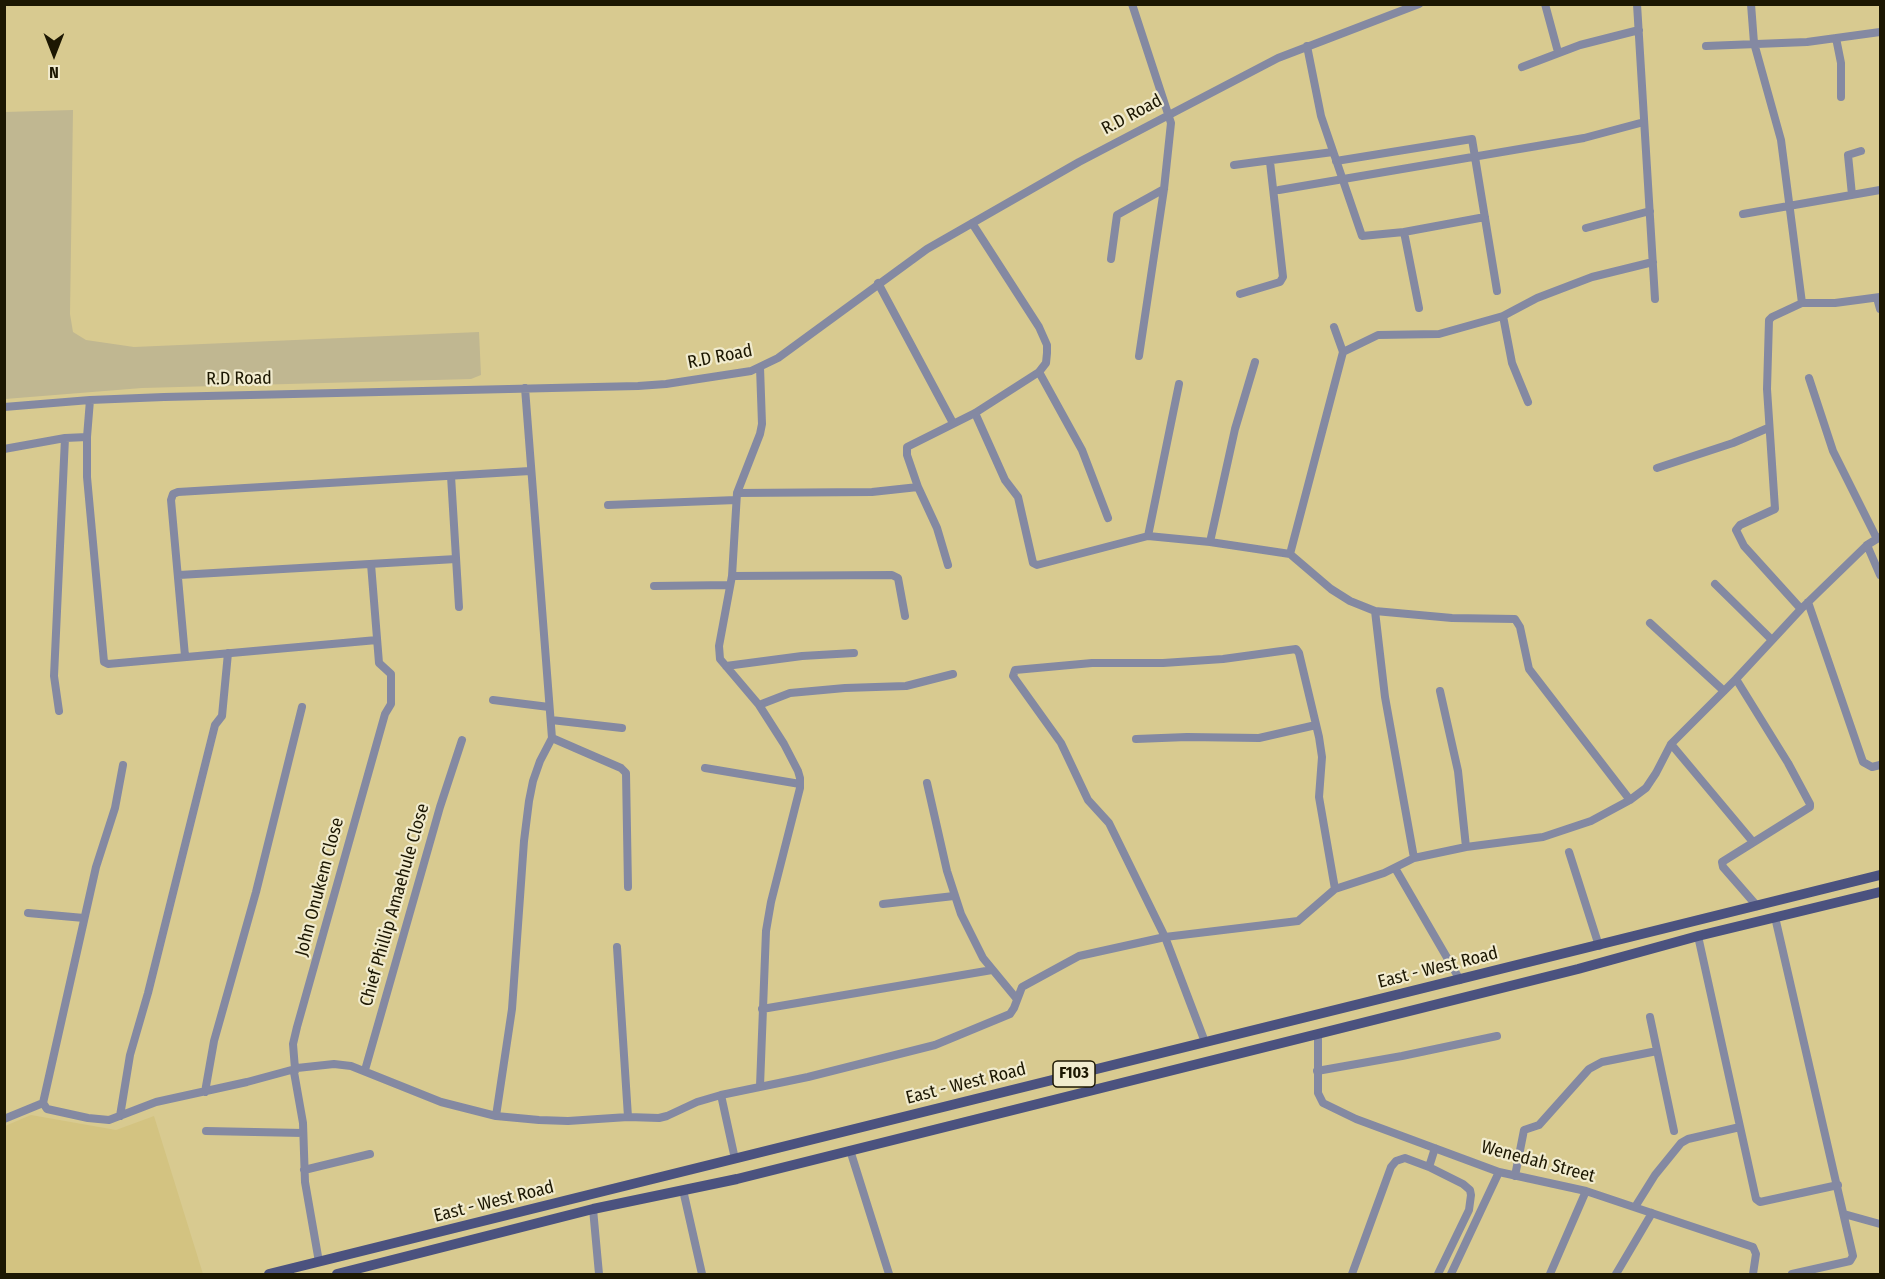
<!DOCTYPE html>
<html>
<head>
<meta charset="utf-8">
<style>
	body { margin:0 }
	#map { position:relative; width:1885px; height:1279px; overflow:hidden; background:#d8ca90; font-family:"Fira Sans Condensed",sans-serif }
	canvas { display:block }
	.frame { position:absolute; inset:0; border:6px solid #1c1702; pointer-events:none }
	.north { position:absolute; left:24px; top:24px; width:60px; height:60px; -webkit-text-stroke:4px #f1ebce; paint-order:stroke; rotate:180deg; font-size:16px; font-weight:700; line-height:24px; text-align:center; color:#1c1702 }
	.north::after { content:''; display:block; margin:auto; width:21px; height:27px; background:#1c1702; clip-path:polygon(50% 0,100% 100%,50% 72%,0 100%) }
</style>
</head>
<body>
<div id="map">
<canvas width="1885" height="1279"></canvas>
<div class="frame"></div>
<div class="north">N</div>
</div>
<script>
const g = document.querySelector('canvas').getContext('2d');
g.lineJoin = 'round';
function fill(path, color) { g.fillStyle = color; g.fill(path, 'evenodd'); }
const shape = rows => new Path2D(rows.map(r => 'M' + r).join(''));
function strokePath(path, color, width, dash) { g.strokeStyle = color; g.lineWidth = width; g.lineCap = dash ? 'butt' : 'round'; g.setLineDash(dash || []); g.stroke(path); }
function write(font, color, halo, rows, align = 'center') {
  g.font = font + ' "Fira Sans Condensed",sans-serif'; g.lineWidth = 4.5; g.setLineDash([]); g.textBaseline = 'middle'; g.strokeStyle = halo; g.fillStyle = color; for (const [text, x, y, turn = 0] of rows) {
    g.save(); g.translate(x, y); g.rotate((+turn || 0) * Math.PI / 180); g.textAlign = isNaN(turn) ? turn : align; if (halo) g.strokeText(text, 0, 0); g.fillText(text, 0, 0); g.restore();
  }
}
const built = shape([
	[31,1115,116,1130,154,1116,203,1274,5,1274,5,1126]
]);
const green = shape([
	[73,110,70,314,73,332,86,340,134,347,479,332,481,375,471,379,142,388,5,399,5,112]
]);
const minor = shape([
	[1132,4,1171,123,1164,189,1139,356],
	[1545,4,1558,52],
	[1637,4,1655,299],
	[1751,4,1754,43,1781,140,1802,303],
	[1836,38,1841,63,1841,97],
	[1307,46,1321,116,1362,236,1404,232,1485,217],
	[1706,46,1807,42,1880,32],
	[1522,67,1580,45,1639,30],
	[1336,161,1472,139,1497,291],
	[1234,165,1333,152],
	[1279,190,1584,138,1644,122],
	[1852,195,1848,155,1861,151],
	[1743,214,1880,190],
	[1586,228,1650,211],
	[1404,232,1419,308],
	[1111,259,1117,215,1164,189],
	[878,283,953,423],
	[1240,294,1280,282,1283,277,1270,162],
	[1877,298,1880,309],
	[1503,316,1512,363,1528,402],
	[1343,352,1378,335,1439,334,1503,316,1537,298,1592,277,1653,262],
	[1039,372,1082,450,1108,518],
	[1809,378,1833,451,1877,539],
	[90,400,87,437,87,477,104,662,108,664,377,640],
	[4,407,90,400,164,397,638,386,666,384,751,371,778,358,927,249,1079,162,1278,58,1419,4],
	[975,413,1005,480,1018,497,1033,563,1037,565,1148,536,1210,542,1290,554,1331,589,1350,601,1375,611,1452,618,1515,619,1520,627,1529,669,1630,800],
	[4,449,65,438,87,437],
	[1657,468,1733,443,1768,428],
	[451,476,459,607],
	[737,493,872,492,918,487],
	[608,505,736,500],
	[1148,536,1179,384],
	[1210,542,1235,429,1255,362],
	[1867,545,1880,575],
	[1290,554,1343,352,1334,327],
	[948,565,937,528,918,487,907,455,907,447,975,413,1039,372,1046,363,1047,353,1047,345,1039,327,972,223],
	[179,575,456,559],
	[732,576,892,575,898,578,905,616],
	[1715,584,1772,640],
	[654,586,730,585],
	[1808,602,1863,762,1872,767,1880,765],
	[1801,609,1744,546,1736,530,1740,525,1775,509,1767,389,1769,320,1772,317,1802,303,1835,303,1880,297],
	[1375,611,1385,697,1414,858],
	[1650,623,1724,691],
	[185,656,171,500,173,494,178,492,530,471],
	[726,666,802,656,854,653],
	[1736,679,1788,763,1810,804,1810,807,1722,862,1723,867,1757,906],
	[1440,691,1458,771,1466,847],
	[493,700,549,707],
	[759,705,790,693,845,688,906,686,953,674],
	[59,711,54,676,65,438],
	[551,720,622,728],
	[552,738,621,768,626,773,628,887],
	[1136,739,1187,737,1259,738,1316,725],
	[1671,744,1753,842],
	[705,768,800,784],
	[927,783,947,871,961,914,983,958,1016,998],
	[1569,852,1599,946],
	[1395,868,1460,980],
	[883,904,954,896],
	[28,913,84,918],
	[1775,917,1853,1256,1850,1261,1792,1274],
	[1698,936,1756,1199,1760,1202,1838,1185],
	[617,947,628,1117],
	[762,1009,992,970],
	[1650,1017,1674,1131],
	[1318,1034,1318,1093,1323,1103,1356,1119,1499,1172,1586,1191,1753,1247,1756,1254,1753,1274],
	[1205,1042,1165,937,1109,823,1088,800,1061,743,1013,676,1015,670,1092,663,1163,663,1223,659,1296,649,1299,653,1319,737,1322,757,1319,797,1335,889],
	[365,1070,440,807,462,740],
	[1317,1071,1402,1056,1497,1036],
	[760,1086,766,931,771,902,800,788,800,778,798,771,784,744,759,705,720,659,719,646,732,576,737,493,760,434,762,424,760,367],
	[205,1092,214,1041,256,892,302,707],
	[721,1095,735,1159],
	[43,1103,47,1109,88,1118,109,1120,156,1102,247,1082,295,1069,293,1044,297,1027,385,714,391,704,391,674,379,663,371,564],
	[43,1103,96,867,115,808,123,765],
	[120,1116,130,1055,148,993,215,725,222,716,228,653],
	[496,1116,512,1009,524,841,529,801,533,781,540,761,552,738,525,388],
	[4,1119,43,1103],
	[206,1131,303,1133],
	[850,1150,889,1274],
	[1429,1167,1463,1184,1470,1190,1471,1195,1469,1210,1438,1274],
	[304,1170,370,1154],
	[1515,1176,1524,1130,1539,1125,1589,1069,1602,1062,1657,1051],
	[683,1190,702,1274],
	[1635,1207,1655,1175,1681,1143,1688,1139,1740,1127],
	[593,1209,599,1274],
	[1844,1214,1880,1224],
	[319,1262,305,1182,303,1123,294,1072,297,1068,334,1064,351,1066,441,1102,496,1116,539,1120,568,1121,628,1117,659,1118,667,1116,697,1102,721,1095,808,1077,935,1045,1010,1014,1014,1008,1022,987,1079,956,1165,937,1298,921,1335,889,1384,873,1414,858,1466,847,1543,837,1591,821,1630,800,1646,788,1656,773,1671,744,1736,679,1801,609,1867,545,1880,537],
	[1352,1274,1391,1167,1396,1161,1405,1158,1429,1167,1435,1148],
	[1451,1274,1499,1172],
	[1550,1274,1586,1191],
	[1616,1274,1652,1213]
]);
const major = shape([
	[269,1274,1880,875],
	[337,1274,593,1209,737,1179,1578,969,1698,936,1880,892]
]);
const shields = [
	[1074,1074,42]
];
const shieldNames = [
	["F103",1074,1074]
];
const streetNames = [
	["R.D Road",1132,115,-28],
	["R.D Road",720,357,-11],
	["R.D Road",239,379,-1],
	["John Onukem Close",320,887,-75],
	["Chief Phillip Amaehule Close",395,905,-74],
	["East - West Road",1438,968,-14],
	["East - West Road",966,1084,-14],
	["Wenedah Street",1538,1162,15],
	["East - West Road",494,1202,-14]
];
fill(built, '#d3c381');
fill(green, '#c0b791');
strokePath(minor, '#8489a2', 8);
strokePath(major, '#4b527f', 10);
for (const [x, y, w] of shields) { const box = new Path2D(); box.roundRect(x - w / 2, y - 13, w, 26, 4.5); g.fillStyle = '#f1ebce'; g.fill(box); strokePath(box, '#1c1702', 1.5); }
write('bold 16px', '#1c1702', null, shieldNames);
write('18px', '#1c1702', '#f1ebce', streetNames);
</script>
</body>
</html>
